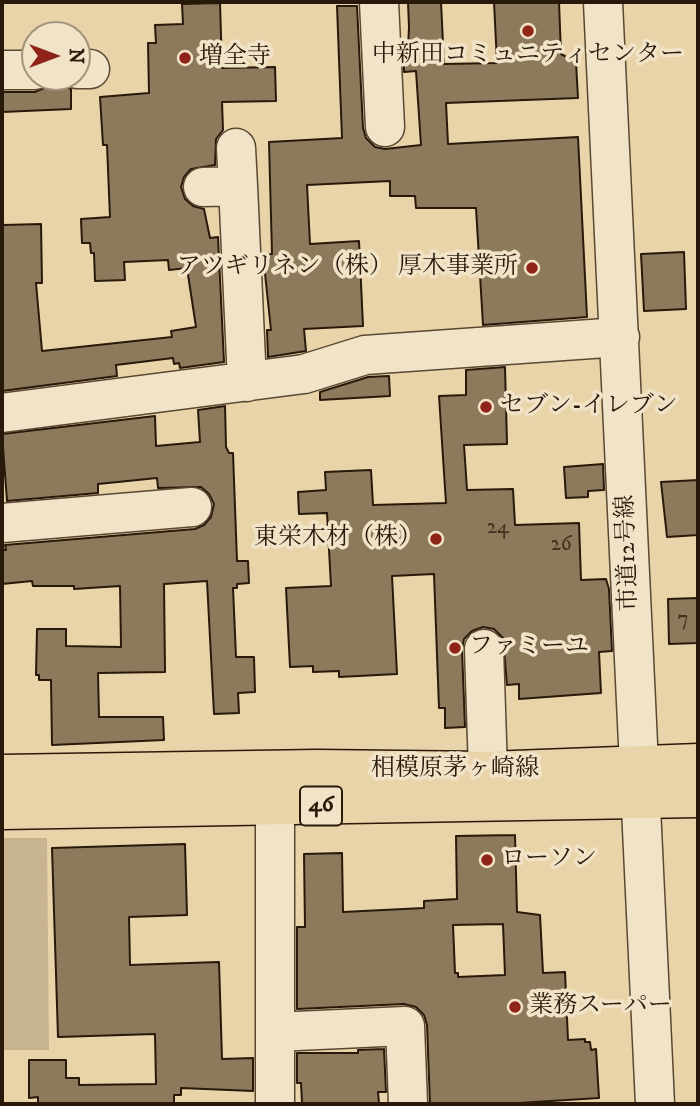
<!DOCTYPE html>
<html>
<head>
<meta charset="utf-8">
<style>
	body { margin:0 }
	#map { position:relative; width:700px; height:1106px; overflow:hidden; background:#e9d4a9; font-family:"IM FELL DW Pica",serif }
	canvas { display:block }
	.frame { position:absolute; inset:0; border:4px solid #29190b; pointer-events:none }
	.north { position:absolute; left:21px; top:21px; width:70px; height:70px; box-sizing:border-box; background:#f1e3c7; border:2px solid #a1927c; border-radius:50%; rotate:90deg; font-size:19px; font-weight:700; line-height:28px; text-align:center; color:#29190b }
	.north::after { content:''; display:block; margin:auto; width:24px; height:32px; background:#8f2418; clip-path:polygon(50% 0,100% 100%,50% 72%,0 100%) }
</style>
</head>
<body>
<div id="map">
<canvas width="700" height="1106"></canvas>
<div class="frame"></div>
<div class="north">N</div>
</div>
<script>
const g = document.querySelector('canvas').getContext('2d');
g.lineJoin = 'round';
function fill(path, color) { g.fillStyle = color; g.fill(path, 'evenodd'); }
const shape = rows => new Path2D(rows.map(r => 'M' + r).join(''));
function strokePath(path, color, width, dash) { g.strokeStyle = color; g.lineWidth = width; g.lineCap = dash ? 'butt' : 'round'; g.setLineDash(dash || []); g.stroke(path); }
function write(font, color, halo, rows, align = 'center') {
  g.font = font + ' "IM FELL DW Pica","Noto Serif JP",serif'; g.lineWidth = 7; g.setLineDash([]); g.textBaseline = 'middle'; g.strokeStyle = halo; g.fillStyle = color; for (const [text, x, y, turn = 0] of rows) {
    g.save(); g.translate(x, y); g.rotate((+turn || 0) * Math.PI / 180); g.textAlign = isNaN(turn) ? turn : align; if (halo) g.strokeText(text, 0, 0); g.fillText(text, 0, 0); g.restore();
  }
}
const green = shape([
	[2,838,47,838,49,1050,2,1050]
]);
const building = shape([
	[408,2,441,2,444,64,497,63,494,2,559,2,561,54,576,62,578,98,446,103,448,144,578,137,587,317,483,325,476,208,416,208,415,196,390,196,390,181,307,185,310,244,359,241,363,326,304,329,306,351,268,357,267,330,271,330,263,255,272,254,269,142,342,138,337,6,357,6,363,128,366,138,375,147,385,149,421,145,416,71,404,72,403,48,408,48,409,27,408,2],
	[220,3,222,68,275,67,276,101,222,102,223,130,216,139,215,165,191,169,184,177,181,187,185,199,193,206,204,209,210,238,218,237,224,362,180,368,179,363,174,364,173,358,116,365,117,376,2,391,3,225,41,224,42,283,36,283,42,351,172,337,171,331,196,327,187,268,169,270,168,260,124,262,125,280,95,281,94,253,91,253,90,243,82,243,81,219,110,217,107,145,103,145,100,97,149,93,148,43,156,43,155,25,183,24,182,4,220,3],
	[63,85,71,89,71,109,2,112,2,92,35,92,49,86,63,85],
	[684,252,686,309,644,311,641,254,684,252],
	[505,367,507,444,464,445,467,490,513,489,515,525,579,523,581,580,606,579,609,589,612,651,599,652,601,693,519,699,519,684,507,685,503,638,494,629,483,627,472,631,464,639,462,649,465,727,445,728,445,708,439,708,434,574,392,576,397,674,339,677,339,671,313,672,313,666,290,667,286,588,331,586,327,513,299,514,298,492,326,490,325,472,371,470,373,505,446,503,439,396,466,395,466,370,505,367],
	[389,376,390,396,320,400,320,392,368,377,389,376],
	[225,406,226,447,229,453,233,453,237,561,248,561,249,583,237,584,237,588,233,588,236,657,254,657,255,692,238,693,239,713,214,714,207,581,164,584,165,672,98,673,99,717,163,717,164,740,52,745,51,680,39,680,39,675,36,675,37,629,66,629,66,646,121,647,120,586,74,589,74,586,33,586,32,581,2,584,2,550,6,550,5,545,195,529,204,525,211,517,214,504,209,494,201,487,158,488,157,478,98,484,98,493,7,501,2,434,155,416,156,446,200,442,198,410,225,406],
	[603,464,604,490,588,491,588,497,566,498,564,467,603,464],
	[698,480,698,535,667,537,661,482,698,480],
	[698,598,698,643,669,644,668,599,698,598],
	[515,835,517,912,540,915,543,973,565,972,568,1040,585,1039,585,1042,590,1042,591,1050,596,1049,599,1098,503,1104,430,1104,427,1025,424,1015,416,1007,404,1004,297,1009,297,927,305,927,304,854,342,853,343,912,424,908,424,901,457,899,456,836,515,835],
	[503,924,505,975,458,977,458,973,455,973,453,925,503,924],
	[185,844,187,915,129,917,130,965,219,962,222,1059,253,1058,253,1091,181,1088,181,1095,174,1095,174,1104,38,1104,38,1097,29,1098,29,1060,66,1060,66,1078,79,1078,79,1085,156,1084,155,1034,58,1037,52,848,185,844],
	[384,1049,386,1092,378,1092,379,1103,302,1103,301,1083,297,1083,297,1053,358,1053,358,1050,384,1049]
]);
const minor = shape([
	[379,2,385,127],
	[603,2,655,1104],
	[77,69,90,69],
	[2,70,35,70],
	[236,148,238,186],
	[203,187,238,186,247,382],
	[2,413,304,374,365,355,620,337],
	[2,523,192,507],
	[484,649,488,771],
	[275,806,275,1104],
	[275,1032,405,1026,408,1104]
]);
const major = shape([
	[2,774,317,769,488,771,698,763],
	[2,810,698,798]
]);
const markers = [
	[528,31,7,"#8f2418"],
	[185,58,7,"#8f2418"],
	[532,268,7,"#8f2418"],
	[486,407,7,"#8f2418"],
	[436,539,7,"#8f2418"],
	[455,648,7,"#8f2418"],
	[487,860,7,"#8f2418"],
	[515,1007,7,"#8f2418"]
];
const numberNames = [
	["24",498,529],
	["26",561,546],
	["7",683,621]
];
const shields = [
	[321,806,42]
];
const shieldNames = [
	["46",321,806]
];
const poiNames = [
	["中新田コミュニティセンター",528,56,"center"],
	["増全寺",199,58],
	["アツギリネン（株） 厚木事業所",518,268,"right"],
	["セブン-イレブン",500,407],
	["東栄木材（株）",422,539,"right"],
	["ファミーユ",469,648],
	["ローソン",501,860],
	["業務スーパー",529,1007]
];
const streetNames = [
	["市道12号線",629,553,-92],
	["相模原茅ヶ崎線",455,770]
];
fill(green, '#c8b48e');
fill(building, '#8d7a5d');
strokePath(building, '#29190b', 2);
strokePath(minor, '#594832', 41);
strokePath(major, '#29190b', 41);
strokePath(minor, '#f1e3c7', 38);
strokePath(major, '#e9d4a9', 38);
for (const [x, y, r, color] of markers) { const dot = new Path2D(); dot.arc(x, y, r, 0, 2 * Math.PI); g.fillStyle = color; g.fill(dot); strokePath(dot, '#f1e3c7', 2.5); }
write('21px', '#423120', null, numberNames);
for (const [x, y, w] of shields) { const box = new Path2D(); box.roundRect(x - w / 2, y - 19.5, w, 39, 5); g.fillStyle = '#f1e3c7'; g.fill(box); strokePath(box, '#29190b', 2); }
write('bold 23px', '#29190b', null, shieldNames);
write('24px', '#29190b', '#f1e3c7', poiNames, 'left');
write('24px', '#29190b', '#f1e3c7', streetNames);
</script>
</body>
</html>
